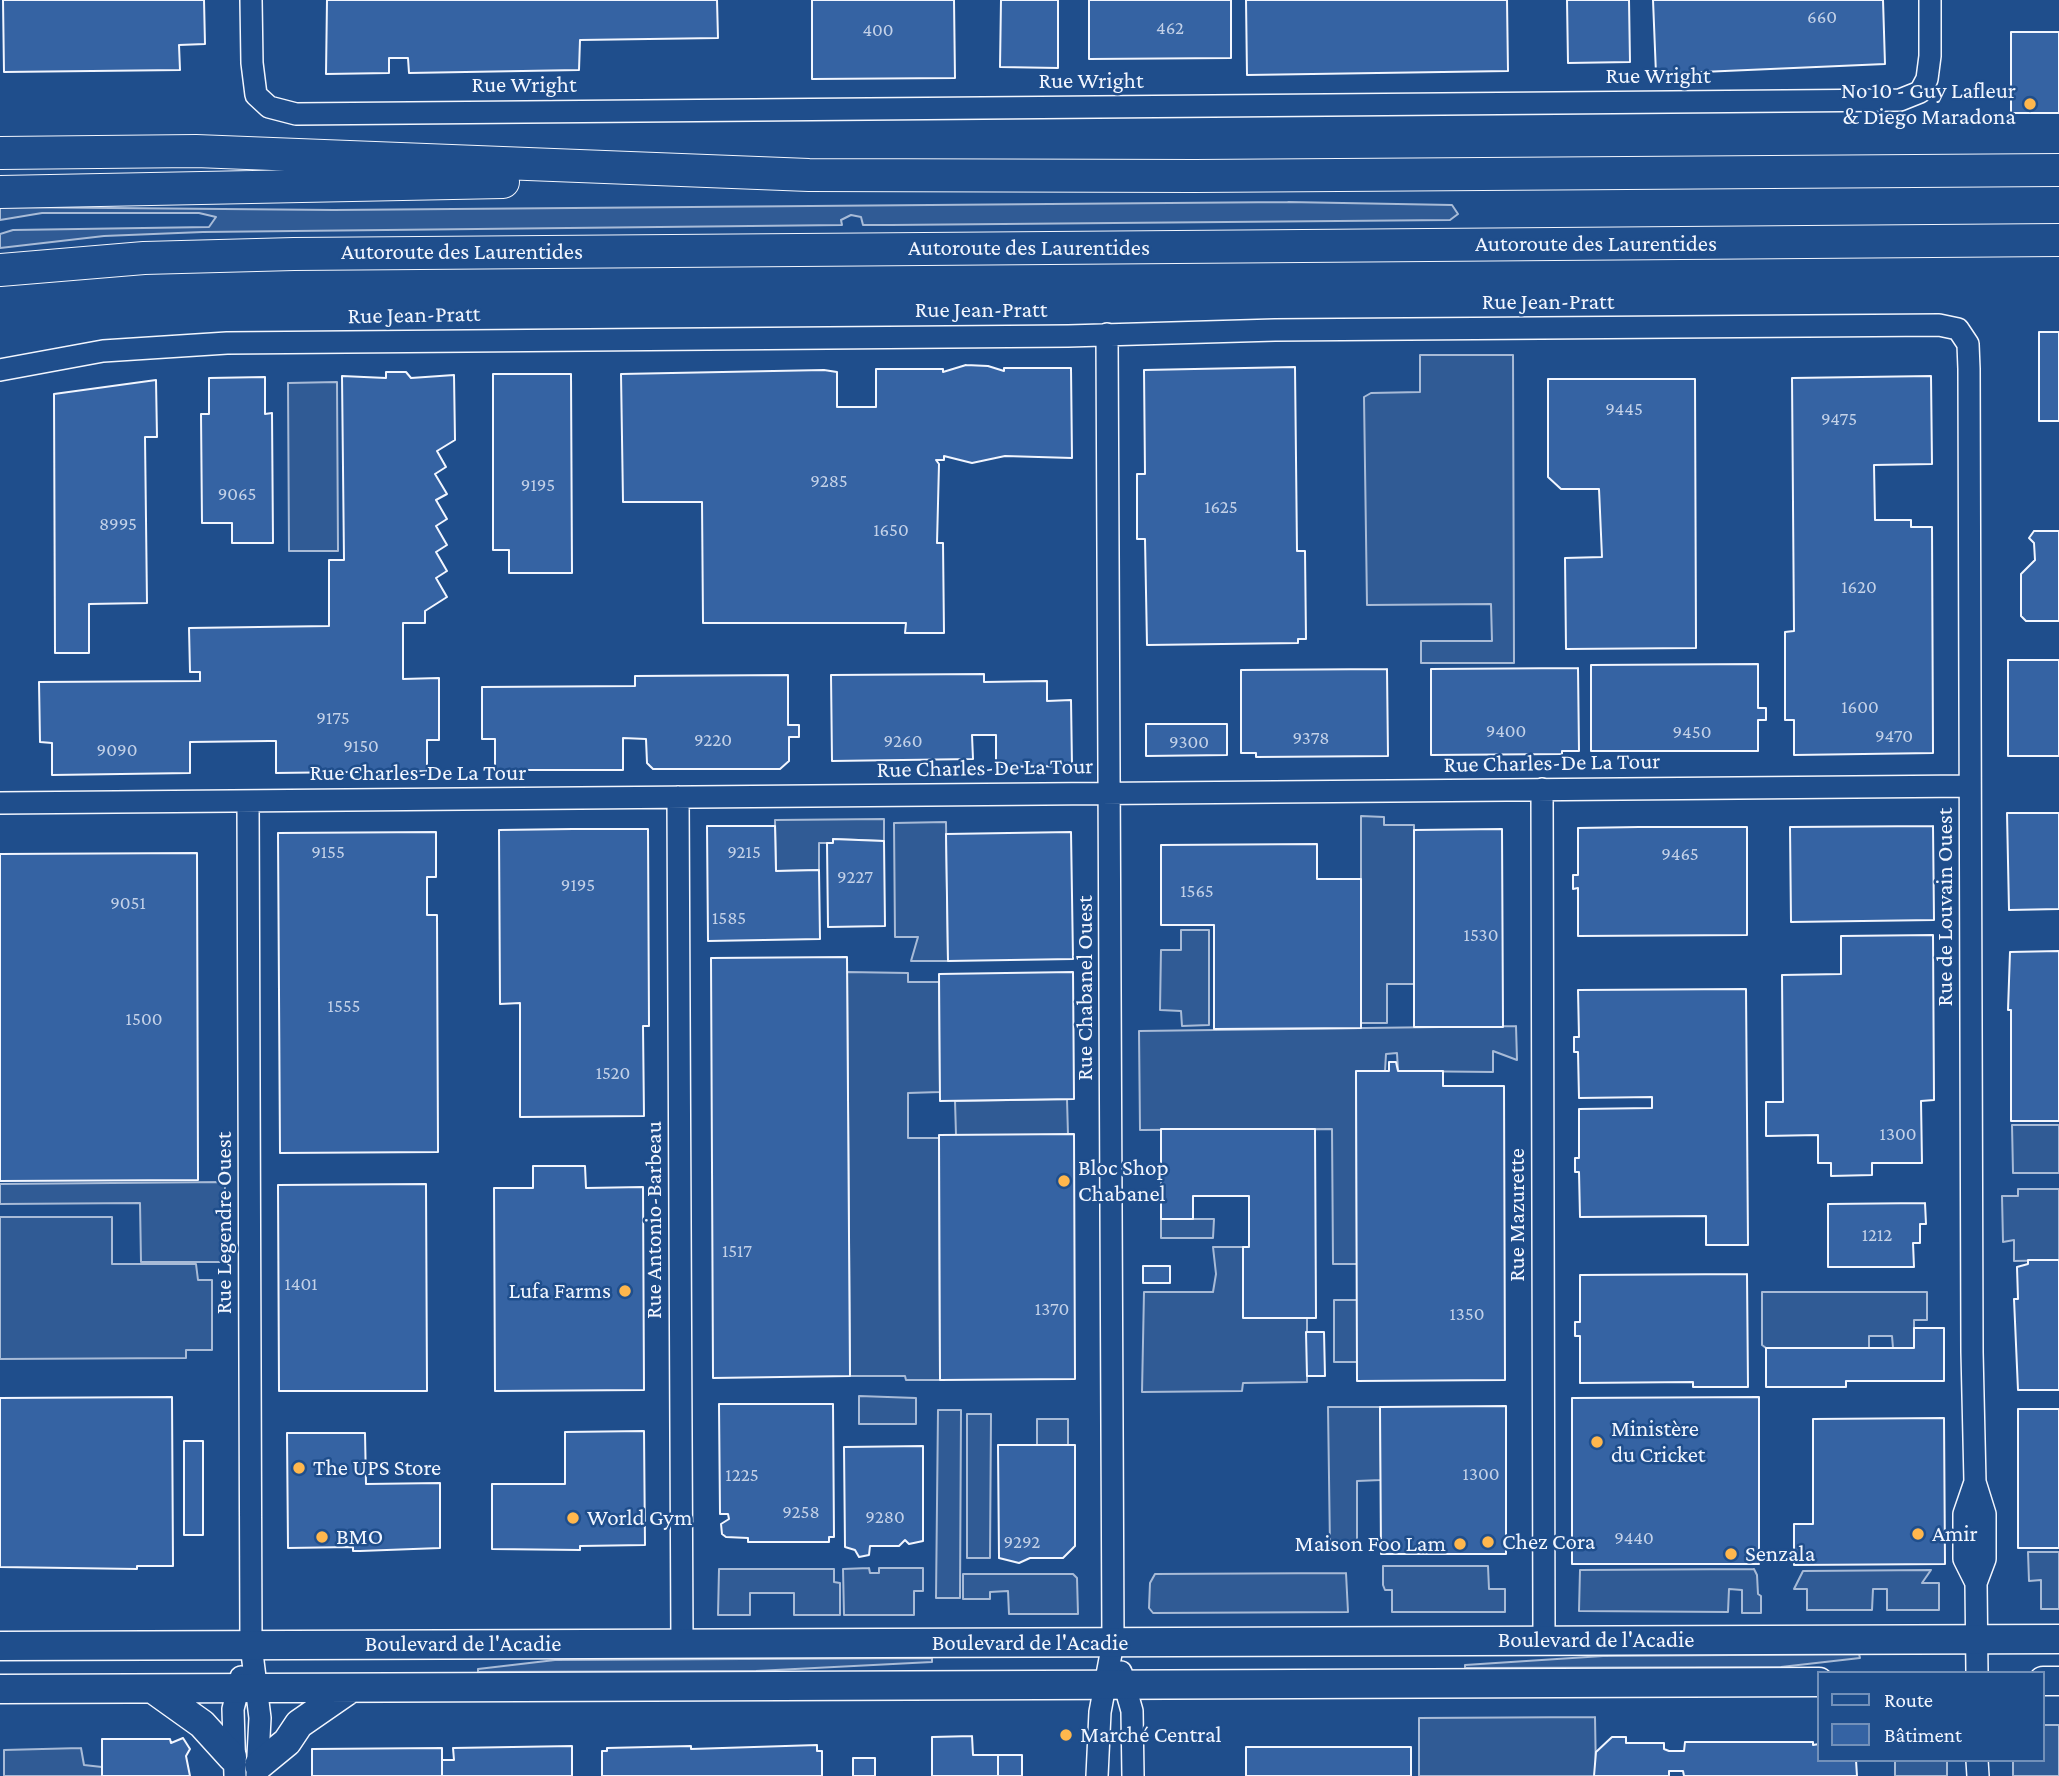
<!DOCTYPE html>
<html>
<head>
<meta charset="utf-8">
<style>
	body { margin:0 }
	#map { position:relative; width:2059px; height:1776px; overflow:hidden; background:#1f4e8c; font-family:"Crimson Pro",serif }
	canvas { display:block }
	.legend { position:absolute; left:1817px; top:1671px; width:228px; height:91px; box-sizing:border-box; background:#1f4e8c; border:2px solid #7391ba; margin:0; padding:9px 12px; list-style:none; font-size:21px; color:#f2f6ff }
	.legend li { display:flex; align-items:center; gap:14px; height:35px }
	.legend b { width:35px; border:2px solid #7391ba }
</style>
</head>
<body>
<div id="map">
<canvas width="2059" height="1776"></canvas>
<ul class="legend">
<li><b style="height:9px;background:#1f4e8c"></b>Route</li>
<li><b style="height:19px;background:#3563a3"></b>Bâtiment</li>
</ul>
</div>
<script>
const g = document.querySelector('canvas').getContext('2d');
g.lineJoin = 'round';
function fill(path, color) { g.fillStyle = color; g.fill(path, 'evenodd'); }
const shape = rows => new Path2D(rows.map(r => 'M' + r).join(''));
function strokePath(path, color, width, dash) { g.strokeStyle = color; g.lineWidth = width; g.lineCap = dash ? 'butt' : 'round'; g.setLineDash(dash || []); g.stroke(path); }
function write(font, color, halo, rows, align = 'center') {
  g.font = font + ' "Crimson Pro",serif'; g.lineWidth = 5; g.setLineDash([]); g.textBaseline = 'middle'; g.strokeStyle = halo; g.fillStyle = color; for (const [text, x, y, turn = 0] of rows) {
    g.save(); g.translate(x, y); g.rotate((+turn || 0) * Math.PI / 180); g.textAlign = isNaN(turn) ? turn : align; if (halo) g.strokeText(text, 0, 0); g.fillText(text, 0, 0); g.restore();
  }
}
const built = shape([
	[1288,202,1452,205,1458,214,1450,220,891,225,863,225,861,217,851,215,841,220,842,225,203,232,104,236,0,248,0,234,13,230,209,227,216,217,199,213,42,213,0,220,0,207,334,210,1288,202],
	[1420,355,1513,355,1514,663,1421,663,1421,641,1492,641,1491,604,1367,605,1364,397,1371,393,1420,392,1420,355],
	[337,382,338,551,289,551,288,383,337,382],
	[1361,816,1384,817,1384,825,1414,825,1414,984,1387,984,1387,1023,1361,1023,1361,816],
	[884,819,884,841,833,839,833,843,819,843,819,870,776,871,775,820,884,819],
	[946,822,948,961,911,961,918,937,895,937,894,823,946,822],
	[1181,930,1209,930,1209,1025,1182,1026,1181,1011,1160,1010,1161,950,1181,950,1181,930],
	[847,972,908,973,908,982,939,982,940,1092,908,1093,908,1138,939,1138,940,1380,906,1380,905,1376,850,1376,847,972],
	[1516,1026,1517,1060,1493,1051,1493,1072,1398,1071,1397,1053,1386,1054,1385,1071,1356,1072,1357,1264,1333,1264,1332,1129,1140,1130,1139,1031,1516,1026],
	[1067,1099,1068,1135,956,1135,955,1101,1067,1099],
	[2012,1125,2059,1125,2059,1173,2013,1173,2012,1125],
	[225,1182,225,1262,141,1262,140,1203,0,1204,0,1184,225,1182],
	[2018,1189,2059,1189,2059,1260,2014,1261,2014,1240,2003,1242,2002,1196,2018,1196,2018,1189],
	[0,1217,112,1217,112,1264,196,1264,198,1280,212,1280,212,1350,186,1350,186,1358,0,1359,0,1217],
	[1161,1219,1214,1219,1213,1238,1161,1238,1161,1219],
	[1213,1247,1243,1247,1244,1318,1307,1318,1307,1382,1243,1383,1242,1391,1142,1392,1144,1292,1213,1292,1216,1274,1213,1247],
	[1762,1292,1927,1292,1927,1320,1914,1320,1914,1348,1893,1348,1892,1336,1869,1336,1869,1348,1766,1348,1762,1345,1762,1292],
	[1334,1300,1357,1300,1357,1362,1334,1362,1334,1300],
	[859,1396,916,1398,916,1424,859,1424,859,1396],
	[1328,1407,1380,1407,1381,1480,1357,1481,1357,1547,1330,1547,1328,1407],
	[938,1410,961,1410,960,1598,936,1598,938,1410],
	[967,1414,991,1414,990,1558,967,1558,967,1414],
	[1037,1419,1068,1419,1068,1445,1037,1445,1037,1419],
	[2028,1552,2059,1552,2059,1609,2041,1609,2041,1580,2029,1581,2028,1552],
	[1383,1566,1488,1566,1489,1589,1505,1589,1505,1612,1392,1612,1392,1590,1385,1590,1383,1585,1383,1566],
	[869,1568,870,1573,879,1573,879,1568,923,1568,923,1591,914,1591,914,1615,844,1615,843,1569,869,1568],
	[719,1569,834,1569,834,1582,840,1583,840,1615,794,1615,794,1593,750,1593,750,1615,718,1615,719,1569],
	[1754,1569,1757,1575,1758,1594,1761,1596,1761,1613,1742,1613,1742,1590,1729,1589,1728,1612,1579,1611,1580,1570,1754,1569],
	[1931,1570,1922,1583,1939,1583,1939,1610,1887,1610,1887,1589,1873,1589,1872,1610,1807,1610,1807,1589,1794,1589,1803,1571,1931,1570],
	[1346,1573,1348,1612,1153,1613,1149,1608,1150,1583,1155,1574,1346,1573],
	[963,1574,1073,1574,1077,1578,1078,1614,1009,1614,1008,1591,990,1592,990,1599,963,1599,963,1574],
	[1859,1654,1860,1658,1781,1667,1465,1668,1465,1665,1603,1656,1859,1654],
	[932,1658,932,1662,756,1671,478,1672,478,1669,555,1660,932,1658],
	[1595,1717,1596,1776,1419,1776,1419,1718,1595,1717],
	[2043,1725,2059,1725,2059,1776,2013,1776,2013,1760,2043,1760,2043,1725],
	[81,1748,84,1765,102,1767,102,1776,4,1776,4,1750,81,1748],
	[1895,1760,1947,1760,1947,1776,1895,1776,1895,1760]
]);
const building = shape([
	[3,0,204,0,205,44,179,45,180,70,4,72,3,0],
	[327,0,717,0,718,38,580,40,579,70,409,73,408,58,389,58,389,73,326,74,327,0],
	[812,0,954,0,955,78,812,79,812,0],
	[1001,0,1058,0,1058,68,1000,67,1001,0],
	[1089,0,1231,0,1231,58,1089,59,1089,0],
	[1246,0,1507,0,1508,71,1247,75,1246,0],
	[1567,0,1629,0,1630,62,1568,63,1567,0],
	[1653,0,1883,0,1885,64,1656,74,1653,0],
	[2011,32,2059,32,2059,113,2011,113,2011,32],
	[2039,332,2059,332,2059,421,2039,421,2039,332],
	[966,365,988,366,1004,371,1004,368,1071,368,1072,458,1005,456,972,463,944,456,944,460,936,460,939,464,937,543,943,543,944,633,905,633,906,623,703,623,702,502,623,502,621,374,824,370,837,372,837,407,876,407,876,369,943,369,943,372,966,365],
	[1295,367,1297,551,1305,551,1306,639,1298,639,1298,643,1147,645,1145,539,1137,539,1137,474,1145,474,1144,370,1295,367],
	[386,372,406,372,411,378,454,375,455,440,437,451,446,467,435,474,447,494,436,500,447,519,436,526,447,545,436,552,447,571,436,578,447,597,425,611,425,623,403,623,403,679,439,678,439,740,427,740,427,771,276,773,276,741,269,741,190,742,190,773,52,775,52,743,40,742,39,682,200,681,200,672,190,672,189,628,329,626,329,560,344,560,342,376,386,378,386,372],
	[493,374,571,374,572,573,509,573,509,550,493,550,493,374],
	[1931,376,1932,464,1874,465,1875,520,1911,520,1911,527,1932,527,1933,753,1794,755,1794,720,1785,720,1785,632,1794,631,1792,378,1931,376],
	[265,377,265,414,272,413,273,543,232,543,232,523,202,523,201,414,209,414,209,378,265,377],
	[1548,379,1695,379,1696,648,1566,649,1565,558,1602,557,1599,489,1561,489,1548,477,1548,379],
	[156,380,157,437,145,437,147,603,89,604,89,653,55,653,54,394,156,380],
	[2034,531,2059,531,2059,621,2026,621,2021,616,2021,574,2035,560,2034,543,2029,538,2034,531],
	[2008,660,2059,660,2059,756,2008,756,2008,660],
	[1758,664,1758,708,1766,708,1766,720,1758,720,1758,751,1591,751,1591,665,1758,664],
	[1578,668,1579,751,1562,751,1562,754,1431,755,1431,669,1578,668],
	[1387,669,1388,756,1256,757,1256,753,1241,753,1241,670,1387,669],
	[984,674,984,682,1047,681,1047,701,1071,700,1072,766,996,767,996,735,972,735,973,759,832,761,831,675,984,674],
	[788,675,788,725,799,725,799,737,789,737,789,761,780,769,653,769,647,763,646,739,623,738,623,770,495,770,495,739,482,739,482,687,635,686,635,676,788,675],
	[1146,724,1227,724,1227,755,1146,756,1146,724],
	[2007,813,2059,813,2059,909,2009,910,2007,813],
	[707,826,775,826,776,871,819,870,820,939,708,941,707,826],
	[1933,826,1934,920,1791,922,1790,827,1933,826],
	[1639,827,1747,827,1747,935,1578,936,1578,888,1573,889,1573,875,1578,875,1578,828,1639,827],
	[573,829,648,829,649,1026,643,1026,644,1116,520,1117,520,1003,500,1004,499,830,573,829],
	[1502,829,1503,1027,1414,1027,1414,830,1502,829],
	[436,832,436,877,427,877,427,915,437,915,438,1152,280,1153,278,833,436,832],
	[1071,832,1073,959,948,961,946,834,1071,832],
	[833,839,884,841,885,926,828,927,827,843,833,843,833,839],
	[1317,844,1317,879,1361,879,1361,1028,1214,1029,1214,925,1161,925,1161,845,1317,844],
	[197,853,198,1180,0,1181,0,854,197,853],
	[1933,935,1934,1100,1921,1101,1922,1163,1872,1163,1872,1175,1831,1176,1831,1163,1818,1163,1818,1135,1766,1136,1766,1102,1783,1102,1782,975,1841,974,1841,936,1933,935],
	[2059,951,2059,1121,2011,1121,2011,1010,2008,1010,2010,952,2059,951],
	[847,957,850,1376,713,1378,711,958,847,957],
	[1073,972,1074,1099,940,1101,939,974,1073,972],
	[1746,989,1748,1245,1706,1245,1706,1216,1580,1217,1579,1172,1575,1172,1575,1158,1579,1158,1579,1109,1652,1108,1652,1097,1579,1098,1578,1052,1574,1052,1574,1037,1579,1037,1578,990,1746,989],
	[1389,1062,1396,1062,1398,1071,1443,1071,1443,1086,1504,1086,1505,1380,1357,1381,1356,1071,1389,1071,1389,1062],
	[1161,1129,1315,1129,1316,1318,1243,1318,1243,1247,1249,1247,1249,1196,1193,1196,1193,1219,1161,1219,1161,1129],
	[1074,1134,1075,1379,940,1380,939,1135,1074,1134],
	[533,1166,585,1166,586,1188,643,1187,644,1390,495,1391,494,1188,533,1188,533,1166],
	[426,1184,427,1391,279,1391,278,1185,426,1184],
	[1925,1203,1926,1224,1920,1224,1920,1243,1913,1243,1914,1267,1828,1267,1828,1204,1925,1203],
	[2028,1260,2059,1260,2059,1390,2018,1390,2014,1299,2018,1299,2017,1267,2028,1264,2028,1260],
	[1143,1266,1170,1266,1170,1283,1143,1283,1143,1266],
	[1747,1274,1748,1387,1693,1387,1693,1382,1580,1383,1580,1336,1575,1336,1575,1322,1580,1322,1580,1275,1747,1274],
	[1914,1328,1944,1328,1944,1381,1846,1381,1846,1387,1766,1387,1766,1348,1914,1348,1914,1328],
	[1306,1332,1324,1332,1325,1376,1307,1376,1306,1332],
	[172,1397,173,1566,137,1566,137,1569,0,1567,0,1398,172,1397],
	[1759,1397,1759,1564,1572,1564,1572,1398,1759,1397],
	[719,1404,833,1404,834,1537,829,1537,829,1542,748,1542,748,1538,726,1537,722,1534,721,1524,729,1519,728,1514,720,1514,719,1404],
	[1506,1406,1506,1554,1381,1554,1380,1407,1506,1406],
	[2018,1409,2059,1409,2059,1548,2018,1548,2018,1409],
	[1944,1418,1945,1564,1794,1565,1794,1524,1813,1524,1813,1419,1944,1418],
	[644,1431,645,1545,580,1546,580,1550,492,1549,492,1484,565,1484,565,1432,644,1431],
	[287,1433,365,1433,366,1484,440,1483,440,1548,360,1551,353,1551,353,1547,288,1548,287,1433],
	[184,1441,203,1441,203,1535,184,1535,184,1441],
	[998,1445,1075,1445,1075,1546,1063,1558,1030,1558,1019,1563,999,1558,998,1445],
	[923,1446,923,1541,909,1544,905,1540,899,1546,870,1546,869,1555,859,1557,855,1550,845,1547,844,1447,923,1446],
	[972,1736,973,1755,998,1755,998,1776,932,1776,932,1737,972,1736],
	[1612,1737,1626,1737,1626,1743,1664,1743,1664,1749,1669,1751,1684,1751,1685,1742,1813,1742,1813,1745,1819,1744,1819,1760,1856,1760,1857,1776,1684,1776,1683,1771,1669,1771,1669,1776,1594,1776,1596,1752,1612,1737],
	[183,1738,190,1749,186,1756,190,1776,102,1776,102,1739,170,1739,171,1743,183,1738],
	[817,1745,817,1751,822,1751,822,1776,602,1776,602,1751,607,1751,607,1748,691,1746,691,1749,817,1745],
	[572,1746,572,1776,442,1776,442,1760,454,1760,453,1748,572,1746],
	[1246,1747,1411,1747,1411,1776,1246,1776,1246,1747],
	[442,1748,442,1776,312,1776,312,1749,442,1748],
	[998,1755,1022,1755,1022,1776,998,1776,998,1755],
	[853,1758,875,1758,875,1776,853,1776,853,1758]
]);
const minor = shape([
	[251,0,252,63,256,95,269,107,296,114,1900,100,1920,92,1927,79,1930,56,1930,0],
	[0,370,103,351,227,343,1068,336,1275,330,1939,325,1958,329,1968,344,1969,369,1972,1352,1975,1482,1985,1514,1985,1559,1976,1583,1977,1673],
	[1542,789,1544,1640],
	[678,797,682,1643],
	[248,801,251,1645,260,1718,257,1775],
	[0,803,1970,786],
	[1975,1482,1964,1514,1964,1559,1976,1583],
	[1121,1672,1132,1711,1133,1776],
	[1977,1760,1978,1776],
	[235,1776,233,1709,241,1677],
	[1097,1776,1100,1712,1113,1643,1107,334]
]);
const major = shape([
	[0,1646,2059,1639],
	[2043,1681,2059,1681],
	[0,1689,1819,1682],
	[153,1689,202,1724,232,1757],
	[259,1765,287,1742,299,1724,351,1688]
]);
const highway = shape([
	[0,153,196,151,809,175,1195,176,2059,170],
	[0,192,503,182],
	[0,270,144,258,294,254,2059,240]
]);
const markers = [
	[2030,104,7,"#ffb74d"],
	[1064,1181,7,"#ffb74d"],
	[625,1291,7,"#ffb74d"],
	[1597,1442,7,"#ffb74d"],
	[299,1468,7,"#ffb74d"],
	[573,1518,7,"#ffb74d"],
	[1918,1534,7,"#ffb74d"],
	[322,1537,7,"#ffb74d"],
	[1488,1542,7,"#ffb74d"],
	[1460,1544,7,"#ffb74d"],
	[1731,1554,7,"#ffb74d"],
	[1066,1735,7,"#ffb74d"]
];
const numberNames = [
	["660",1822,17],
	["462",1170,28],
	["400",878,30],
	["9445",1624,409],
	["9475",1839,419],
	["9285",829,481],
	["9195",538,485],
	["9065",237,494],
	["1625",1221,507],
	["8995",118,524],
	["1650",891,530],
	["1620",1859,587],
	["1600",1860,707],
	["9175",333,718],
	["9400",1506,731],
	["9450",1692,732],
	["9470",1894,736],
	["9378",1311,738],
	["9220",713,740],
	["9260",903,741],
	["9300",1189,742],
	["9150",361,746],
	["9090",117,750],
	["9155",328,852],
	["9215",744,852],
	["9465",1680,854],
	["9227",855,877],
	["9195",578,885],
	["1565",1197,891],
	["9051",128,903],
	["1585",729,918],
	["1530",1481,935],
	["1555",344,1006],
	["1500",144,1019],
	["1520",613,1073],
	["1300",1898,1134],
	["1212",1877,1235],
	["1517",737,1251],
	["1401",301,1284],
	["1370",1052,1309],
	["1350",1467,1314],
	["1300",1481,1474],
	["1225",742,1475],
	["9258",801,1512],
	["9280",885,1517],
	["9440",1634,1538],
	["9292",1022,1542]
];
const streetNames = [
	["Rue Wright",1658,76],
	["Rue Wright",1091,81],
	["Rue Wright",524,85],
	["Autoroute des Laurentides",1596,244],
	["Autoroute des Laurentides",1029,248],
	["Autoroute des Laurentides",462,252],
	["Rue Jean-Pratt",1548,302],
	["Rue Jean-Pratt",981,310],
	["Rue Jean-Pratt",414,315,-1],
	["Rue Charles-De La Tour",1552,763,-1],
	["Rue Charles-De La Tour",985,768,-1],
	["Rue Charles-De La Tour",418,773],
	["Rue de Louvain Ouest",1945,907,-90],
	["Rue Chabanel Ouest",1085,988,-90],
	["Rue Mazurette",1517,1215,-90],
	["Rue Antonio-Barbeau",654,1220,-90],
	["Rue Legendre Ouest",224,1223,-90],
	["Boulevard de l'Acadie",1596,1640],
	["Boulevard de l'Acadie",1030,1643],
	["Boulevard de l'Acadie",463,1644]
];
const poiNames = [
	["No 10 - Guy Lafleur",2016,91,"right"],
	["& Diego Maradona",2016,117,"right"],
	["Bloc Shop",1078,1168],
	["Chabanel",1078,1194],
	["Lufa Farms",611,1291,"right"],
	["Ministère",1611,1429],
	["du Cricket",1611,1455],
	["The UPS Store",313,1468],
	["World Gym",587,1518],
	["Amir",1932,1534],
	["BMO",336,1537],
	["Chez Cora",1502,1542],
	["Maison Foo Lam",1446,1544,"right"],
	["Senzala",1745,1554],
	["Marché Central",1080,1735]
];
fill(built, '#305b95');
strokePath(built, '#a8bbd7', 2);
fill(building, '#3563a3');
strokePath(building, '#f2f6ff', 2);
strokePath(minor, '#f2f6ff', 24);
strokePath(major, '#f2f6ff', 31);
strokePath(highway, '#f2f6ff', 34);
strokePath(minor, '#1f4e8c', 21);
strokePath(major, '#1f4e8c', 28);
strokePath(highway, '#1f4e8c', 32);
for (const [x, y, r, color] of markers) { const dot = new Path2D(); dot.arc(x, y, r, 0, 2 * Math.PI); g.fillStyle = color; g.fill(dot); strokePath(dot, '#1f4e8c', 2.5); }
write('19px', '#c3d1e8', null, numberNames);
write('23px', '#f2f6ff', '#1f4e8c', streetNames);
write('23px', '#f2f6ff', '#1f4e8c', poiNames, 'left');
</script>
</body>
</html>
